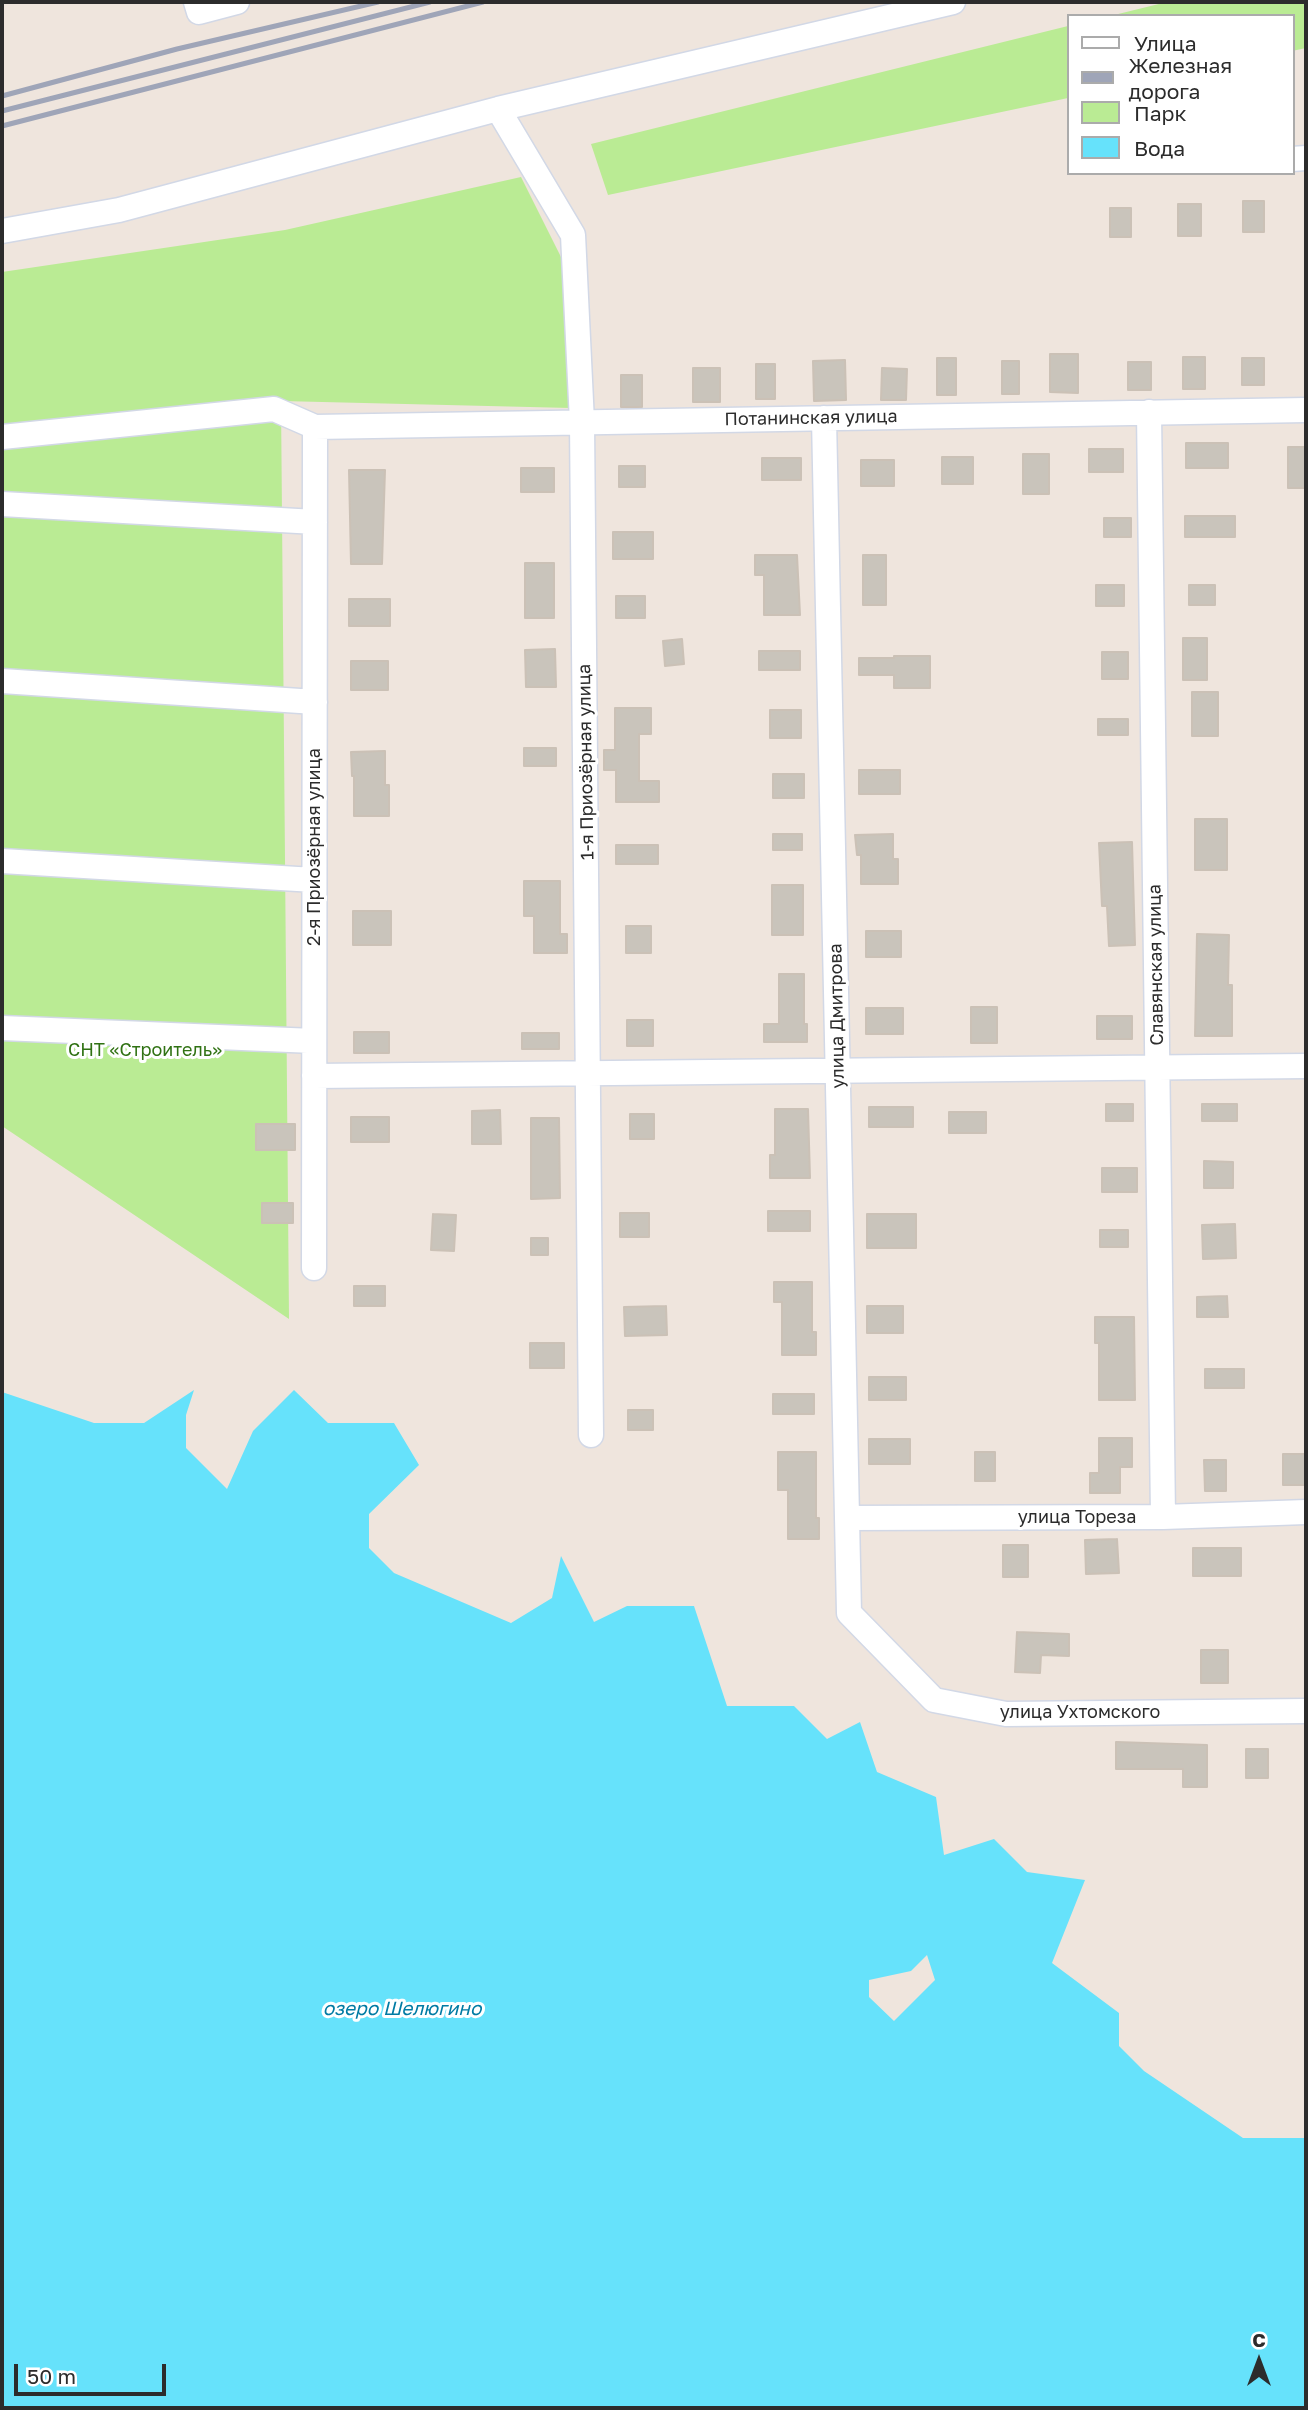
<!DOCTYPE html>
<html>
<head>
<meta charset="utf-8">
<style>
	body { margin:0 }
	#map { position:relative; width:1308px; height:2410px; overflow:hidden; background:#efe5dd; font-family:"Golos Text",sans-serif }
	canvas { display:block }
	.frame { position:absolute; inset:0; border:4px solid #2c2c2c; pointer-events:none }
	.legend { position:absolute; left:1067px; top:14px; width:228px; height:161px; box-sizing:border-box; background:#fff; border:2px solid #ababab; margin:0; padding:9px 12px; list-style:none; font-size:21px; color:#2c2c2c }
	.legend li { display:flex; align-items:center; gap:14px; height:35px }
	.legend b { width:35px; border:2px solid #ababab }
	.north { position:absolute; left:1224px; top:2326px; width:70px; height:70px; -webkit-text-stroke:5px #fff; paint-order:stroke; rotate:0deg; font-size:19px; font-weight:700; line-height:28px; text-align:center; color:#2c2c2c }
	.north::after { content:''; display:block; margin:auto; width:24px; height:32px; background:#2c2c2c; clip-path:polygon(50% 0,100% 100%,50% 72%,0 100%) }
	.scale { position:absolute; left:14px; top:2364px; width:152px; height:32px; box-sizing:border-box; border:4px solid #2c2c2c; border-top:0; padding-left:9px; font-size:21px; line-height:24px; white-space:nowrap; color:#2c2c2c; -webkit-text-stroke:5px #fff; paint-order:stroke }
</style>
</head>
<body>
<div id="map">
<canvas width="1308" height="2410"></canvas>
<div class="frame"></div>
<ul class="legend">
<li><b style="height:9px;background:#fff"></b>Улица</li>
<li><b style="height:9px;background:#9fa5b8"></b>Железная дорога</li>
<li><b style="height:19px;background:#baeb94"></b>Парк</li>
<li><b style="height:19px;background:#66e2fb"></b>Вода</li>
</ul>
<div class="north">С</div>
<div class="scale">50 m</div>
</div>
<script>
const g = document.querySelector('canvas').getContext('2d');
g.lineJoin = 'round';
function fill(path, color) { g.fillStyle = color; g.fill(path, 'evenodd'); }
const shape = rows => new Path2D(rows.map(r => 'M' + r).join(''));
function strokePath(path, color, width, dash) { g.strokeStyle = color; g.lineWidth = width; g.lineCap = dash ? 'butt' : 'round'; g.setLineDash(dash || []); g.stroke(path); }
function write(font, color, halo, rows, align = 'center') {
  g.font = font + ' "Golos Text",sans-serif'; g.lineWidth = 6; g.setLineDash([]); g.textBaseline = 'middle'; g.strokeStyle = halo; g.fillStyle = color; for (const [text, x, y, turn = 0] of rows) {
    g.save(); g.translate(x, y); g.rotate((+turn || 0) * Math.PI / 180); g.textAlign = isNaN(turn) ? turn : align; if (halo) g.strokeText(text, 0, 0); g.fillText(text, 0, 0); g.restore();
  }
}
const green = shape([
	[1167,2,1306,2,1306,48,1292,51,1292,16,1110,16],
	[1068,26,1068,98,608,195,591,144],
	[521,177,567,269,571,408,281,401,289,1319,2,1126,2,272,285,230]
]);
const water = shape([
	[194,1390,186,1415,186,1448,227,1489,253,1431,294,1390,328,1423,394,1423,419,1465,369,1514,369,1548,394,1573,511,1623,552,1598,561,1556,594,1622,627,1606,694,1606,727,1706,794,1706,827,1739,860,1722,877,1772,936,1797,944,1855,994,1839,1027,1872,1085,1880,1052,1963,1119,2013,1119,2046,1144,2071,1243,2138,1306,2138,1306,2408,2,2408,2,1392,94,1423,144,1423],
	[927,1955,935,1980,894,2021,869,1997,869,1980,911,1971]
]);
const building = shape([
	[1243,201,1264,201,1264,232,1243,232,1243,201],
	[1178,204,1201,204,1201,236,1178,236,1178,204],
	[1110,208,1131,208,1131,237,1110,237,1110,208],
	[1050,354,1078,354,1078,393,1050,392,1050,354],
	[1183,357,1205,357,1205,389,1183,389,1183,357],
	[937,358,956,358,956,395,937,395,937,358],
	[1242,358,1264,358,1264,385,1242,385,1242,358],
	[845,360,846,400,814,401,813,361,845,360],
	[1002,361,1019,361,1019,394,1002,394,1002,361],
	[1128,362,1151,362,1151,390,1128,390,1128,362],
	[756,364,775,364,775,399,756,399,756,364],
	[693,368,720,368,720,402,693,402,693,368],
	[882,368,907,369,906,400,881,400,882,368],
	[621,375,642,375,642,407,621,407,621,375],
	[1186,443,1228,443,1228,468,1186,468,1186,443],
	[1288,447,1306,447,1306,488,1288,488,1288,447],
	[1089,449,1123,449,1123,472,1089,472,1089,449],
	[1023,454,1049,454,1049,494,1023,494,1023,454],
	[942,457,973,457,973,484,942,484,942,457],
	[762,458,801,458,801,480,762,480,762,458],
	[861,460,894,460,894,486,861,486,861,460],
	[619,466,645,466,645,487,619,487,619,466],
	[521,468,554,468,554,492,521,492,521,468],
	[349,470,385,470,382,564,351,564,349,470],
	[1185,516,1235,516,1235,537,1185,537,1185,516],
	[1104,518,1131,518,1131,537,1104,537,1104,518],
	[613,532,653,532,653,559,613,559,613,532],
	[755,555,797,555,800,615,764,615,764,575,755,575,755,555],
	[863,555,886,555,886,605,863,605,863,555],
	[525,563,554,563,554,618,525,618,525,563],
	[1096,585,1124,585,1124,606,1096,606,1096,585],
	[1189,585,1215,585,1215,605,1189,605,1189,585],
	[616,596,645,596,645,618,616,618,616,596],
	[349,599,390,599,390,626,349,626,349,599],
	[1183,638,1207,638,1207,680,1183,680,1183,638],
	[682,639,684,664,665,666,663,641,682,639],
	[555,649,556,687,526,687,525,650,555,649],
	[759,651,800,651,800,670,759,670,759,651],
	[1102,652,1128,652,1128,679,1102,679,1102,652],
	[894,656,930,656,930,688,894,688,894,675,859,675,859,658,894,658,894,656],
	[351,661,388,661,388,690,351,690,351,661],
	[1192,692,1218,692,1218,736,1192,736,1192,692],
	[615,708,651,708,651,734,639,734,639,781,659,781,659,802,616,802,616,770,604,770,604,750,615,750,615,708],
	[770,710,801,710,801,738,770,738,770,710],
	[1098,719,1128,719,1128,735,1098,735,1098,719],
	[524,748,556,748,556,766,524,766,524,748],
	[385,751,385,785,389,785,389,816,354,816,354,776,352,776,351,752,385,751],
	[859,770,900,770,900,794,859,794,859,770],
	[773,774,804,774,804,798,773,798,773,774],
	[1195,819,1227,819,1227,870,1195,870,1195,819],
	[773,834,802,834,802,850,773,850,773,834],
	[893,834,893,859,898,859,898,884,861,884,861,855,857,855,855,835,893,834],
	[1132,842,1135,945,1109,946,1107,906,1102,906,1099,843,1132,842],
	[616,845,658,845,658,864,616,864,616,845],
	[524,881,560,881,560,934,567,934,567,953,534,953,534,916,524,916,524,881],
	[772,885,803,885,803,935,772,935,772,885],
	[353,911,391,911,391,945,353,945,353,911],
	[626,926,651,926,651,953,626,953,626,926],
	[866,931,901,931,901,957,866,957,866,931],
	[1197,934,1229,935,1228,985,1232,985,1232,1036,1195,1036,1197,934],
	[779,974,804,974,804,1024,807,1024,807,1042,764,1042,764,1024,779,1024,779,974],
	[971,1007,997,1007,997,1043,971,1043,971,1007],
	[866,1008,903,1008,903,1034,866,1034,866,1008],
	[1097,1016,1132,1016,1132,1039,1097,1039,1097,1016],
	[627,1020,653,1020,653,1046,627,1046,627,1020],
	[354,1032,389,1032,389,1053,354,1053,354,1032],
	[522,1033,559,1033,559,1049,522,1049,522,1033],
	[1106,1104,1133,1104,1133,1121,1106,1121,1106,1104],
	[1202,1104,1237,1104,1237,1121,1202,1121,1202,1104],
	[869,1107,913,1107,913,1127,869,1127,869,1107],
	[775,1109,808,1109,810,1178,770,1178,770,1155,775,1155,775,1109],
	[500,1110,501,1144,472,1144,472,1111,500,1110],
	[949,1112,986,1112,986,1133,949,1133,949,1112],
	[630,1114,654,1114,654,1139,630,1139,630,1114],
	[351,1117,389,1117,389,1142,351,1142,351,1117],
	[531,1118,559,1118,560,1198,531,1199,531,1118],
	[256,1124,295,1124,295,1150,256,1150,256,1124],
	[1204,1161,1233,1162,1233,1188,1204,1188,1204,1161],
	[1102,1168,1137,1168,1137,1192,1102,1192,1102,1168],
	[262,1203,293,1203,293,1223,262,1223,262,1203],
	[768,1211,810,1211,810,1231,768,1231,768,1211],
	[620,1213,649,1213,649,1237,620,1237,620,1213],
	[433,1214,456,1215,454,1251,431,1250,433,1214],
	[867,1214,916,1214,916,1248,867,1248,867,1214],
	[1235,1224,1236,1258,1203,1259,1202,1225,1235,1224],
	[1100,1230,1128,1230,1128,1247,1100,1247,1100,1230],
	[531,1238,548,1238,548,1255,531,1255,531,1238],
	[774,1282,812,1282,812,1332,816,1332,816,1355,782,1355,782,1302,774,1302,774,1282],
	[354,1286,385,1286,385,1306,354,1306,354,1286],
	[1227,1296,1228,1317,1197,1317,1197,1297,1227,1296],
	[666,1306,667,1335,625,1336,624,1307,666,1306],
	[867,1306,903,1306,903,1333,867,1333,867,1306],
	[1095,1317,1134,1317,1135,1400,1099,1400,1099,1343,1095,1343,1095,1317],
	[530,1343,564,1343,564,1368,530,1368,530,1343],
	[1205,1369,1244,1369,1244,1388,1205,1388,1205,1369],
	[869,1377,906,1377,906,1400,869,1400,869,1377],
	[773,1394,814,1394,814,1414,773,1414,773,1394],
	[628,1410,653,1410,653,1430,628,1430,628,1410],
	[1099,1438,1132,1438,1132,1467,1120,1467,1120,1493,1090,1493,1090,1473,1099,1473,1099,1438],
	[869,1439,910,1439,910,1464,869,1464,869,1439],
	[778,1452,816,1452,816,1518,819,1518,819,1539,788,1539,788,1490,778,1490,778,1452],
	[975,1452,995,1452,995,1481,975,1481,975,1452],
	[1283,1454,1306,1454,1306,1485,1283,1485,1283,1454],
	[1204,1460,1226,1460,1226,1491,1205,1491,1204,1460],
	[1117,1539,1119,1573,1086,1574,1085,1540,1117,1539],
	[1003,1545,1028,1545,1028,1577,1003,1577,1003,1545],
	[1193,1548,1241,1548,1241,1576,1193,1576,1193,1548],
	[1017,1632,1069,1634,1069,1656,1041,1655,1040,1673,1015,1672,1017,1632],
	[1201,1650,1228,1650,1228,1683,1201,1683,1201,1650],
	[1116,1742,1207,1745,1207,1787,1183,1787,1183,1769,1116,1769,1116,1742],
	[1246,1749,1268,1749,1268,1778,1246,1778,1246,1749]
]);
const minor = shape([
	[196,2,199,12,237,2],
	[498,109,573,235,582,422,591,1435],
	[1292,159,1306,158],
	[2,231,119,210,498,109,953,2],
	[1149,412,1163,1517],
	[824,418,849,1613,934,1700,1006,1714,1306,1711],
	[2,437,274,409,315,427,1306,410],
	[2,504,315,522],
	[2,681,315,702],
	[2,861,314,880],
	[2,1028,314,1041],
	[314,1076,1306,1066],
	[314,1268,315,427],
	[847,1518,1163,1517,1306,1512]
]);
const rail = shape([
	[2,96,177,49,378,2],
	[2,111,430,2],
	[2,126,483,2]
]);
const streetNames = [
	["Потанинская улица",811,418,-1],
	["1-я Приозёрная улица",586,762,-91],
	["2-я Приозёрная улица",314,847,-90],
	["Славянская улица",1156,965,-91],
	["улица Дмитрова",837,1016,-91],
	["улица Тореза",1077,1517],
	["улица Ухтомского",1080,1712]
];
const parkNames = [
	["СНТ «Строитель»",145,1050]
];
const waterNames = [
	["озеро Шелюгино",402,2009]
];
fill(green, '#baeb94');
fill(water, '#66e2fb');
fill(building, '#c9c4bb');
strokePath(building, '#cbc1b6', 2);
strokePath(minor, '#d2d8e6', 27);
strokePath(minor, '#fff', 24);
strokePath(rail, '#9fa5b8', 5);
write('18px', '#2c2c2c', '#fff', streetNames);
write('18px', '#307213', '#fff', parkNames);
write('italic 19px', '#017ba4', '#fff', waterNames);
</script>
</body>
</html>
